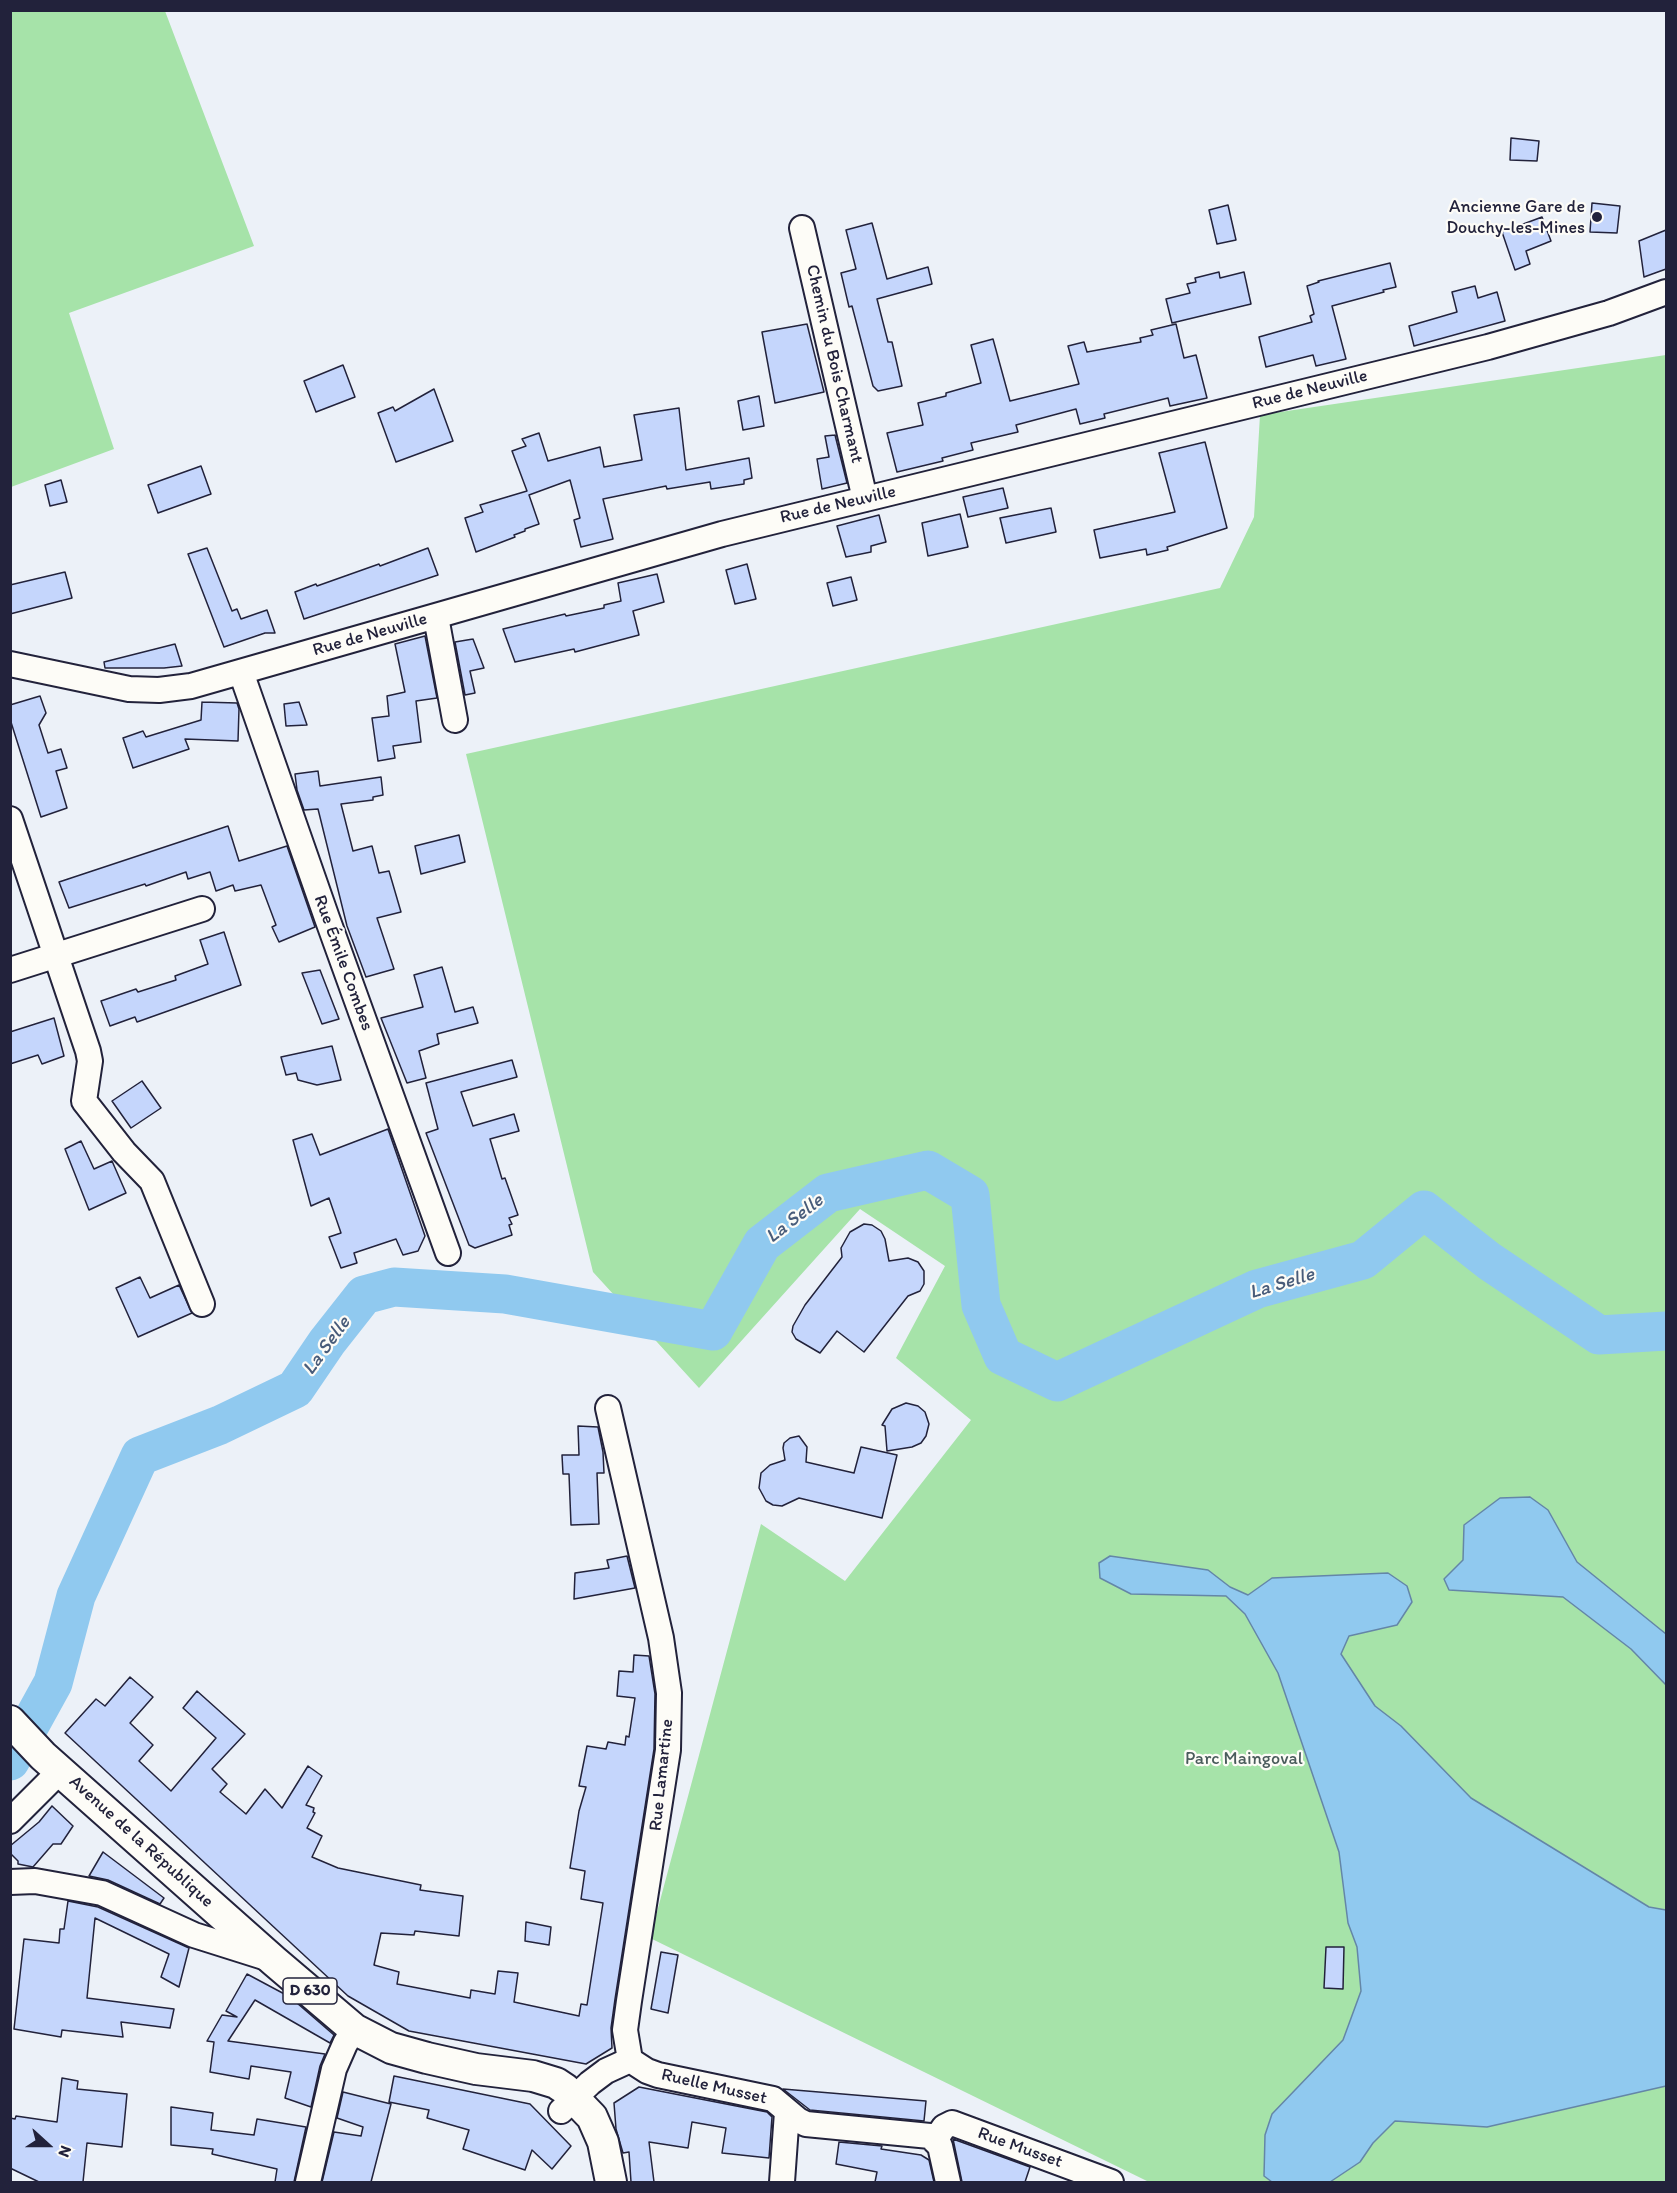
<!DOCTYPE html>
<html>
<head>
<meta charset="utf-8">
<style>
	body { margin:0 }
	#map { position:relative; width:1677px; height:2193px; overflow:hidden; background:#ecf1f8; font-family:Itim,sans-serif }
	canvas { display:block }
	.frame { position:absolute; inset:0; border:12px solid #22223b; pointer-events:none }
	.north { position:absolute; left:18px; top:2115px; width:60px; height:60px; -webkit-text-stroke:4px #fdfcf7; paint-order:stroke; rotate:111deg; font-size:16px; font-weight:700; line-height:24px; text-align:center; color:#22223b }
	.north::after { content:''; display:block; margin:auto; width:21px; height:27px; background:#22223b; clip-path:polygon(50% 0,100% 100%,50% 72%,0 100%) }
</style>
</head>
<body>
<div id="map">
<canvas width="1677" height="2193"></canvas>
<div class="frame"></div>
<div class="north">N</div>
</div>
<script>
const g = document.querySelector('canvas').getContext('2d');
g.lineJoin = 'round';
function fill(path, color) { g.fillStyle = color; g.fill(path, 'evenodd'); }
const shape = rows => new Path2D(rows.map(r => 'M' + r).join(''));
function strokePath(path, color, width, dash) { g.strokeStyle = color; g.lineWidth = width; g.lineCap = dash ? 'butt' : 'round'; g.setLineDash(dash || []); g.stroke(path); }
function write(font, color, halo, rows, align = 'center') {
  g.font = font + ' Itim,sans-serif'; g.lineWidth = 4.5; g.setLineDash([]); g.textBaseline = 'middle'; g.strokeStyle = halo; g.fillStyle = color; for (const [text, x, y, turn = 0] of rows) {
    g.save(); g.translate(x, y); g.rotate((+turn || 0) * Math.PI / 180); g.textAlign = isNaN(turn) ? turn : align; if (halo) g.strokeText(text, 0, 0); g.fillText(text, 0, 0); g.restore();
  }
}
const green = shape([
	[11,10,165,11,254,246,69,313,114,449,11,487],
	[1666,355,1666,2182,1149,2182,650,1938,761,1524,845,1581,971,1420,896,1358,945,1266,860,1209,699,1388,593,1272,466,754,1220,588,1254,517,1260,415]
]);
const water = shape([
	[1530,1497,1548,1510,1577,1562,1666,1634,1666,1685,1631,1649,1563,1597,1449,1590,1444,1579,1463,1560,1464,1525,1500,1498,1530,1497],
	[1110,1556,1208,1570,1230,1587,1248,1595,1272,1578,1388,1573,1407,1586,1412,1602,1397,1625,1349,1636,1341,1654,1375,1706,1401,1726,1471,1798,1649,1907,1666,1910,1666,2086,1487,2127,1395,2121,1373,2143,1360,2162,1330,2182,1272,2182,1264,2176,1265,2135,1272,2114,1343,2040,1361,1991,1357,1947,1348,1923,1339,1852,1278,1673,1245,1614,1226,1596,1131,1594,1100,1578,1099,1563,1110,1556]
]);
const river = shape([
	[10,1761,53,1683,76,1596,140,1456,220,1425,295,1389,327,1342,364,1295,394,1287,505,1294,713,1331,762,1244,828,1193,928,1170,970,1195,981,1305,1003,1356,1057,1382,1257,1289,1363,1260,1424,1210,1489,1261,1599,1335,1666,1331]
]);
const building = shape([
	[1511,138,1539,141,1537,161,1510,160,1511,138],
	[1592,203,1620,206,1617,233,1590,232,1592,203],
	[1228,205,1236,240,1217,244,1209,210,1228,205],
	[1542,217,1551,241,1526,251,1530,264,1515,270,1502,232,1542,217],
	[872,223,887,279,928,267,932,284,877,299,888,342,892,342,902,386,878,391,873,386,852,306,849,307,841,273,856,269,846,230,872,223],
	[1666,230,1666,269,1644,277,1639,241,1666,230],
	[1390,263,1396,287,1383,290,1384,292,1332,306,1346,359,1316,366,1313,355,1266,367,1259,337,1312,322,1310,316,1314,314,1307,286,1319,282,1318,281,1390,263],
	[1219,272,1220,278,1244,272,1251,304,1172,323,1166,299,1190,293,1187,284,1196,282,1195,278,1219,272],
	[1475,286,1478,298,1497,292,1505,321,1414,346,1409,326,1457,312,1452,292,1475,286],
	[807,324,824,392,775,403,762,332,807,324],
	[1176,324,1184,358,1196,355,1207,398,1170,406,1168,398,1104,414,1105,418,1080,424,1076,409,1016,425,1018,432,971,443,973,450,942,458,943,461,897,472,887,433,923,425,918,403,946,396,946,393,981,383,971,345,993,339,1010,401,1079,384,1068,346,1084,342,1087,352,1141,342,1140,338,1153,335,1151,330,1176,324],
	[343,365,355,397,316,412,304,381,343,365],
	[434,389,453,441,396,462,378,413,393,407,395,411,434,389],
	[759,396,764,426,743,430,738,401,759,396],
	[679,408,686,470,749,458,752,478,744,480,744,484,711,489,710,482,667,489,666,486,603,499,613,539,581,547,574,520,580,518,570,480,529,495,539,524,525,529,525,531,514,535,515,537,476,552,465,518,483,512,480,505,527,491,512,451,526,446,522,439,539,433,548,461,600,447,604,467,642,460,634,415,679,408],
	[835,435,847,483,822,489,817,459,829,457,825,436,835,435],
	[1205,442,1227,528,1167,547,1168,550,1147,555,1146,549,1100,558,1094,530,1175,512,1159,453,1205,442],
	[201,466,211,494,158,513,148,485,201,466],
	[61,480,67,502,50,506,45,485,61,480],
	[1003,488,1008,508,968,517,963,497,1003,488],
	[1051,508,1056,532,1006,543,1000,518,1051,508],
	[960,514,968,547,928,556,922,523,960,514],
	[879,515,886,542,871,546,871,552,846,557,837,526,879,515],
	[207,548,232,611,237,609,241,619,267,610,275,633,265,633,224,647,188,554,207,548],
	[428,548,438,575,304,619,295,592,316,584,317,586,379,564,380,566,428,548],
	[747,564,756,599,735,604,726,570,747,564],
	[65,572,72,598,10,614,10,585,65,572],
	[657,574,664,602,633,611,639,635,575,652,574,649,515,662,503,629,565,614,566,616,604,608,604,605,621,601,618,583,657,574],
	[851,577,857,600,833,606,827,583,851,577],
	[425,636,437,698,416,701,421,742,393,746,395,758,378,761,372,718,389,716,387,696,405,692,395,644,425,636],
	[473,639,484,668,470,671,475,693,465,695,455,642,473,639],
	[175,644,182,666,164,668,105,668,104,662,175,644],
	[40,696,46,713,39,725,48,753,61,749,67,768,56,771,67,808,41,817,10,719,10,705,40,696],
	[202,702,237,703,239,709,238,741,185,739,189,749,133,768,123,738,143,731,146,737,201,720,202,702],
	[299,702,307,725,286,726,284,704,299,702],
	[318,771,320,786,381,777,383,795,373,797,373,800,341,804,353,851,372,846,379,873,389,871,401,912,377,918,394,969,366,977,347,926,318,809,304,810,297,790,295,774,318,771],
	[228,826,239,861,287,846,315,927,279,942,272,927,276,925,261,885,235,891,233,885,216,891,210,872,188,879,186,872,146,886,145,884,69,908,59,882,228,826],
	[459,835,465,862,421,874,415,846,459,835],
	[224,932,241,985,137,1022,135,1017,110,1026,101,1001,136,989,138,992,176,980,175,976,208,964,200,940,224,932],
	[442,967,455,1012,473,1007,478,1023,437,1034,439,1044,419,1051,426,1078,407,1083,381,1018,423,1007,414,975,442,967],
	[320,970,339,1019,322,1024,302,973,320,970],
	[54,1018,64,1056,42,1064,38,1055,10,1064,10,1032,54,1018],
	[332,1046,341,1080,317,1085,298,1080,296,1073,286,1075,281,1057,332,1046],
	[512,1060,517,1077,461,1092,473,1126,514,1114,519,1131,490,1139,502,1179,505,1178,518,1215,509,1218,512,1224,509,1225,512,1235,475,1248,469,1245,426,1133,438,1129,426,1083,512,1060],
	[142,1081,161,1108,131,1128,112,1101,142,1081],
	[388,1129,425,1236,418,1251,403,1255,396,1239,354,1253,357,1263,341,1268,329,1237,341,1233,329,1198,311,1206,293,1140,312,1134,320,1155,388,1129],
	[81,1141,94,1169,112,1161,126,1193,89,1210,65,1149,81,1141],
	[864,1224,872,1225,881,1231,885,1239,889,1261,908,1258,918,1262,924,1271,924,1284,920,1291,908,1296,864,1352,837,1331,820,1353,796,1339,792,1332,793,1326,805,1305,842,1257,841,1248,850,1232,864,1224],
	[140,1277,150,1298,179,1285,192,1313,138,1337,116,1288,140,1277],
	[906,1403,918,1406,925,1412,929,1424,926,1436,921,1443,912,1447,887,1451,885,1426,882,1425,892,1409,906,1403],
	[578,1426,598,1427,603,1452,604,1473,597,1473,599,1524,571,1525,569,1474,563,1474,562,1455,579,1455,578,1426],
	[799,1436,807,1447,806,1462,854,1473,861,1447,897,1455,882,1518,799,1498,782,1506,773,1505,766,1501,759,1488,761,1473,770,1465,785,1460,783,1448,784,1443,790,1438,799,1436],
	[627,1556,635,1588,574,1599,575,1573,609,1568,607,1560,627,1556],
	[634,1655,649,1656,655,1694,654,1749,615,1999,611,2028,612,2048,586,2064,409,2031,348,1996,65,1733,96,1699,105,1706,130,1677,153,1697,130,1723,153,1745,139,1761,171,1791,216,1738,183,1708,197,1691,245,1734,212,1769,227,1784,220,1792,246,1814,265,1789,282,1808,308,1766,322,1776,306,1805,314,1808,313,1812,315,1813,307,1828,322,1836,312,1857,338,1868,421,1885,420,1890,463,1896,459,1936,415,1931,414,1935,381,1933,374,1965,399,1972,397,1984,470,1998,471,1990,495,1994,498,1971,518,1973,514,2002,579,2016,581,2004,587,2005,603,1903,581,1899,585,1871,570,1868,579,1811,586,1787,579,1786,587,1746,606,1749,608,1742,625,1745,626,1736,629,1737,635,1698,617,1696,619,1671,633,1672,634,1655],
	[52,1806,73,1826,61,1844,53,1844,33,1867,18,1864,18,1861,10,1853,10,1846,39,1822,52,1806],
	[103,1852,164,1898,160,1904,108,1880,89,1876,103,1852],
	[68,1901,98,1907,189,1948,179,1987,161,1977,169,1954,95,1918,87,1998,174,2009,170,2028,121,2022,123,2037,62,2030,61,2037,14,2029,24,1939,59,1943,60,1929,64,1929,68,1901],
	[526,1922,551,1927,549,1945,525,1941,526,1922],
	[1326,1947,1344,1947,1343,1989,1324,1988,1326,1947],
	[661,1952,678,1955,668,2013,651,2009,661,1952],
	[247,1974,290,1997,334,2035,330,2043,255,2000,228,2041,325,2054,320,2066,311,2107,285,2098,291,2072,251,2066,249,2079,210,2072,214,2042,207,2041,222,2015,237,2017,226,2011,247,1974],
	[394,2076,530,2104,571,2146,552,2169,532,2150,525,2170,463,2149,469,2130,427,2118,429,2110,389,2102,394,2076],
	[62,2078,78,2081,77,2089,127,2094,122,2147,87,2143,83,2182,39,2182,10,2168,10,2118,15,2119,16,2116,57,2122,62,2078],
	[639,2087,767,2112,772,2117,769,2158,722,2153,726,2128,692,2122,688,2148,649,2142,654,2182,631,2182,629,2152,623,2153,616,2129,614,2103,639,2087],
	[783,2089,926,2101,924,2121,810,2110,783,2089],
	[343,2092,391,2104,371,2182,322,2182,334,2132,361,2136,363,2127,337,2118,343,2092],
	[171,2107,213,2113,211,2130,254,2135,257,2119,306,2127,294,2182,275,2182,277,2169,212,2154,213,2149,171,2145,171,2107],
	[953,2139,1030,2167,1025,2182,962,2182,953,2139],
	[839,2142,882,2146,881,2149,921,2155,929,2160,934,2182,875,2182,877,2172,836,2164,839,2142]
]);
const minor = shape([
	[802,228,865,499],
	[436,617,455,720],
	[10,664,129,689,159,690,191,686,722,534,1488,347,1609,313,1666,292],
	[241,672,327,918,448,1253],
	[10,819,88,1051,90,1061,84,1101,124,1152,152,1181,202,1304],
	[10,970,202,909],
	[10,1821,60,1771],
	[10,1882,35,1881,102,1893,194,1935,270,1959],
	[630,2060,647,2071,658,2075,773,2099,798,2120,806,2124,930,2136,940,2146,948,2182],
	[561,2111,590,2083,606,2071,630,2060,625,2030,629,2001,668,1750,669,1693,661,1638,608,1408],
	[935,2140,944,2127,952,2123,1111,2182],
	[308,2182,334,2069,345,2044,354,2029],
	[782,2182,787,2112]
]);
const major = shape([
	[10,1721,43,1756,274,1961,354,2029,391,2048,427,2058,476,2069,533,2076,556,2083,565,2089,592,2117,603,2142,611,2182]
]);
const markers = [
	[1597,217,6,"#22223b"]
];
const shields = [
	[310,1991,54]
];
const shieldNames = [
	["D 630",310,1991]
];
const poiNames = [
	["Ancienne Gare de",1585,207],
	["Douchy-les-Mines",1585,228]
];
const streetNames = [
	["Chemin du Bois Charmant",834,364,77],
	["Rue de Neuville",1310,390,-14],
	["Rue de Neuville",838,505,-13],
	["Rue de Neuville",370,635,-16],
	["Rue Émile Combes",343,963,70],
	["Rue Lamartine",662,1775,-84],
	["Avenue de la République",141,1842,42],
	["Ruelle Musset",714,2087,13],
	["Rue Musset",1020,2148,20]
];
const parkNames = [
	["Parc Maingoval",1244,1759]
];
const waterNames = [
	["La Selle",795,1219,-38],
	["La Selle",1282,1284,-17],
	["La Selle",327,1346,-54]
];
fill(green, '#a6e3a9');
fill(water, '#90c9ef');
strokePath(water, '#6486a7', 1.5);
strokePath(river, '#90c9ef', 39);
fill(building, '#c5d6fc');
strokePath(building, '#22223b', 1.5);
strokePath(minor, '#22223b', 28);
strokePath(major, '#22223b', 34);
strokePath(minor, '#fdfcf7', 24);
strokePath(major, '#fdfcf7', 30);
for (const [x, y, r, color] of markers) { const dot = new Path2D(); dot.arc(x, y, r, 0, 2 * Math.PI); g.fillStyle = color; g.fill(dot); strokePath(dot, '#fdfcf7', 2); }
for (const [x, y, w] of shields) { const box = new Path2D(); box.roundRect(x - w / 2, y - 13, w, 26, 4.5); g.fillStyle = '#fdfcf7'; g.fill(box); strokePath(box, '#22223b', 1.5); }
write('bold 16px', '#22223b', null, shieldNames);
write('18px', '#22223b', '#fdfcf7', poiNames, 'right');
write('18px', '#22223b', '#fdfcf7', streetNames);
write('18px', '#4a5c5c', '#fdfcf7', parkNames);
write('italic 20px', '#485c7a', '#fdfcf7', waterNames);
</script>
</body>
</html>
